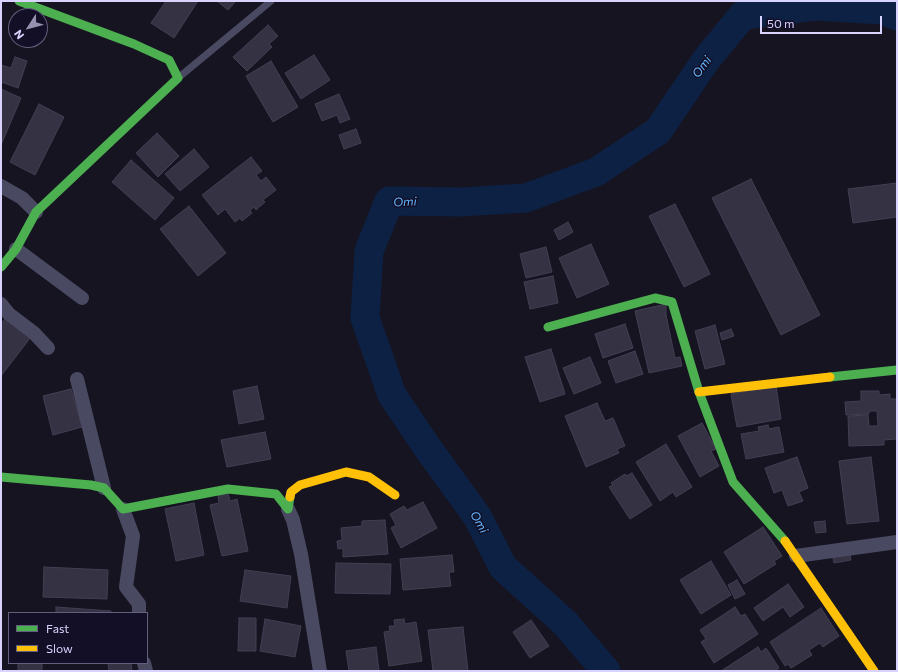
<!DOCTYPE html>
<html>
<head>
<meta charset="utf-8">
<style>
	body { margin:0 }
	#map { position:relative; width:898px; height:672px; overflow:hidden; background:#161421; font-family:Commissioner,sans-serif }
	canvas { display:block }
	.frame { position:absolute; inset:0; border:2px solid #d9d4ff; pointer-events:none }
	.legend { position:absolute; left:8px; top:612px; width:140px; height:52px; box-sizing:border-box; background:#130f26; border:1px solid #625e7d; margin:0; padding:5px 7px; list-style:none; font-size:12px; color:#d9d4ff }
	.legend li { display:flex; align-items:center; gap:8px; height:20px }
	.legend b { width:20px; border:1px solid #625e7d }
	.north { position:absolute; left:8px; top:8px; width:40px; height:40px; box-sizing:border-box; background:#130f26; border:1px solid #625e7d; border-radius:50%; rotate:234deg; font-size:11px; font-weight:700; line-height:16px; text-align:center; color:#d9d4ff }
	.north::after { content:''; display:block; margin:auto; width:14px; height:18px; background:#9591b1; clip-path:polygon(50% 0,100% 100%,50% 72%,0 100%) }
	.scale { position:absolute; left:760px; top:16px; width:122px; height:18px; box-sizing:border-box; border:2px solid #d9d4ff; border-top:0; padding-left:5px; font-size:12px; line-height:14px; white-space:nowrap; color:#d9d4ff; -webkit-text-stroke:3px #130f26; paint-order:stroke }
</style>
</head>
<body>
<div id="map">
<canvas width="898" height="672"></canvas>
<div class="frame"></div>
<ul class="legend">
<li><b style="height:5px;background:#4caf50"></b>Fast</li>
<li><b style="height:5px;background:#ffc107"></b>Slow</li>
</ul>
<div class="north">N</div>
<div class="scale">50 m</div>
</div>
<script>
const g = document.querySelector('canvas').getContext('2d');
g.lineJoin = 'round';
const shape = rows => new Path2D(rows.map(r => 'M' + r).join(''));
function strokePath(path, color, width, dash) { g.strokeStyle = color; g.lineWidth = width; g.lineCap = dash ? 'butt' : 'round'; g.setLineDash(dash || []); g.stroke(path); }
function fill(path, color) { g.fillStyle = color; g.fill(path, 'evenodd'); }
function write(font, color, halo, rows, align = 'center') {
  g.font = font + ' Commissioner,sans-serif'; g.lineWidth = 3; g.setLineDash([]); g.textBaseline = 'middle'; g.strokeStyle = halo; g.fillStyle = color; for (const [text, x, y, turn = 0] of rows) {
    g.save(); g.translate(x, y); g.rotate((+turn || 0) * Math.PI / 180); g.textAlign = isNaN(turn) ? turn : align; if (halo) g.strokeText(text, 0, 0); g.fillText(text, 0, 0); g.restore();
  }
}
const river = shape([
	[606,671,565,623,503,567,477,516,429,450,392,395,365,318,369,251,389,201,461,202,526,198,596,172,658,131,706,60,743,15,815,6,882,10,897,16]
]);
const building = shape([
	[166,1,198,1,174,38,151,23,166,1],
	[217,1,236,1,228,10,217,1],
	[268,25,278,36,269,44,272,47,247,71,233,57,268,25],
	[314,55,330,80,301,99,285,73,314,55],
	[15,57,27,61,18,88,1,82,1,65,11,68,15,57],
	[271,61,298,107,273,122,246,76,271,61],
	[1,89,21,98,1,145,1,89],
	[339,94,350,119,340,123,337,115,322,121,315,104,339,94],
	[39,104,64,117,35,175,10,162,39,104],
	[356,129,361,143,344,149,339,135,356,129],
	[157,133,179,156,158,177,136,153,157,133],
	[194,149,209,167,180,191,165,174,194,149],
	[251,157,262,171,256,175,261,181,266,177,276,190,263,200,265,202,256,210,254,207,250,210,252,213,242,221,240,218,235,222,225,209,218,215,202,195,251,157],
	[131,160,174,198,155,220,112,182,131,160],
	[751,179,820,315,781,335,712,198,751,179],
	[897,183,897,217,853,223,848,189,897,183],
	[675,204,710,274,684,287,649,216,675,204],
	[189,206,226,253,198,276,160,229,189,206],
	[568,222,573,232,559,240,554,230,568,222],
	[591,244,609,284,577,298,559,258,591,244],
	[546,247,552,272,526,278,520,254,546,247],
	[553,276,558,303,530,309,524,282,553,276],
	[666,304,666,315,675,358,680,357,682,366,649,373,635,311,666,304],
	[9,314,34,333,1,376,1,324,9,314],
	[625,324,633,348,603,358,595,334,625,324],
	[715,325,725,364,705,369,695,331,715,325],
	[731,329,734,336,722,340,720,333,731,329],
	[551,349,565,394,540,402,525,357,551,349],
	[635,351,643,374,616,383,608,361,635,351],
	[590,357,601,383,574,394,563,368,590,357],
	[257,386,264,419,239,424,233,391,257,386],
	[776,386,781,419,737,427,731,394,776,386],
	[71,389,82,427,53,435,43,396,71,389],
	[861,391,879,391,879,395,890,394,890,399,897,399,897,439,884,440,884,445,849,446,848,416,868,415,869,426,878,426,877,411,869,411,869,414,846,415,845,402,861,401,861,391],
	[597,403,605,421,613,418,625,446,617,449,619,453,586,467,565,416,597,403],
	[702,423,716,449,711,451,719,466,700,477,678,436,702,423],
	[768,425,769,429,779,427,784,452,746,459,741,434,759,431,758,427,768,425],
	[265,432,271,459,227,467,221,440,265,432],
	[666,444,692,487,676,497,673,492,660,501,636,462,666,444],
	[797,457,808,488,799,492,803,501,788,506,782,490,774,493,765,468,797,457],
	[871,457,879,521,847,524,839,461,871,457],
	[632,473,652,505,630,519,609,487,613,485,611,483,625,474,626,476,632,473],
	[228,493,230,501,237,499,248,551,222,556,210,505,219,503,218,496,228,493],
	[423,502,437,528,401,548,391,528,396,525,390,514,404,506,407,510,423,502],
	[194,503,204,555,176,561,165,509,194,503],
	[385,520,388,554,343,557,343,548,338,549,337,541,342,540,341,528,362,526,362,521,385,520],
	[825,521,826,532,816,533,814,522,825,521],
	[763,527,782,556,774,561,776,564,744,584,724,552,763,527],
	[849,550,851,560,834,563,832,554,849,550],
	[452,555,454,572,449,572,451,586,403,590,400,559,452,555],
	[711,561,731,595,701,614,680,580,711,561],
	[336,563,391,564,390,594,335,593,336,563],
	[44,567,108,570,107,599,43,597,44,567],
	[245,570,291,576,287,608,240,601,245,570],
	[737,580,745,594,735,599,728,585,737,580],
	[788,584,804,607,790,617,783,607,763,621,754,608,788,584],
	[56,607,111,611,111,613,56,613,56,607],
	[735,607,741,616,745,614,758,634,714,663,701,642,706,639,700,630,735,607],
	[821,608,839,636,823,647,820,643,809,650,812,655,791,668,788,664,785,666,770,642,821,608],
	[239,618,256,618,256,651,238,651,239,618],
	[265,619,301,626,295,657,260,651,265,619],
	[404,619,405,624,416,622,422,661,389,666,384,632,390,631,389,626,395,626,394,620,404,619],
	[531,620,549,646,530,658,513,632,531,620],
	[463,627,468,671,433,671,428,630,463,627],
	[376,647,379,671,349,671,346,651,376,647],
	[758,647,761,652,766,648,779,668,775,671,721,671,758,647],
	[18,663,42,663,42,671,18,671,18,663],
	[108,663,131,663,132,671,109,671,108,663]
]);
const lane = shape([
	[178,78,271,1]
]);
const street = shape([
	[1,186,22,198,36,212],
	[16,249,82,298],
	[1,304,9,314,34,333,48,348],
	[77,379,104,488],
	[123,509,133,536,126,587,139,604,139,613],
	[288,509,293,520,301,554,320,671],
	[796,556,897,542],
	[144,663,146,671]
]);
const fast = shape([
	[1,267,16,249,36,212,178,78,169,60,134,44,19,1],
	[548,327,655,298,672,302,699,392,733,482,785,541],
	[830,377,897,370],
	[1,477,91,485,104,488,123,509,228,489,276,494,288,509,290,497]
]);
const slow = shape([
	[699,392,830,377],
	[290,497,291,492,300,485,346,472,369,477,395,495],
	[785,541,874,671]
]);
const waterNames = [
	["Omi",702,67,-54],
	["Omi",405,202,-3],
	["Omi",479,522,60]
];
strokePath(river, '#0d2144', 29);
fill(building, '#343243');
strokePath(building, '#433f54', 1);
strokePath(lane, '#4a4962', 7);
strokePath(street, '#4a4962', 14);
strokePath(fast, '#4caf50', 9);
strokePath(slow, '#ffc107', 9);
write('italic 12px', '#62b6ff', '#130f26', waterNames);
</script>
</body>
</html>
